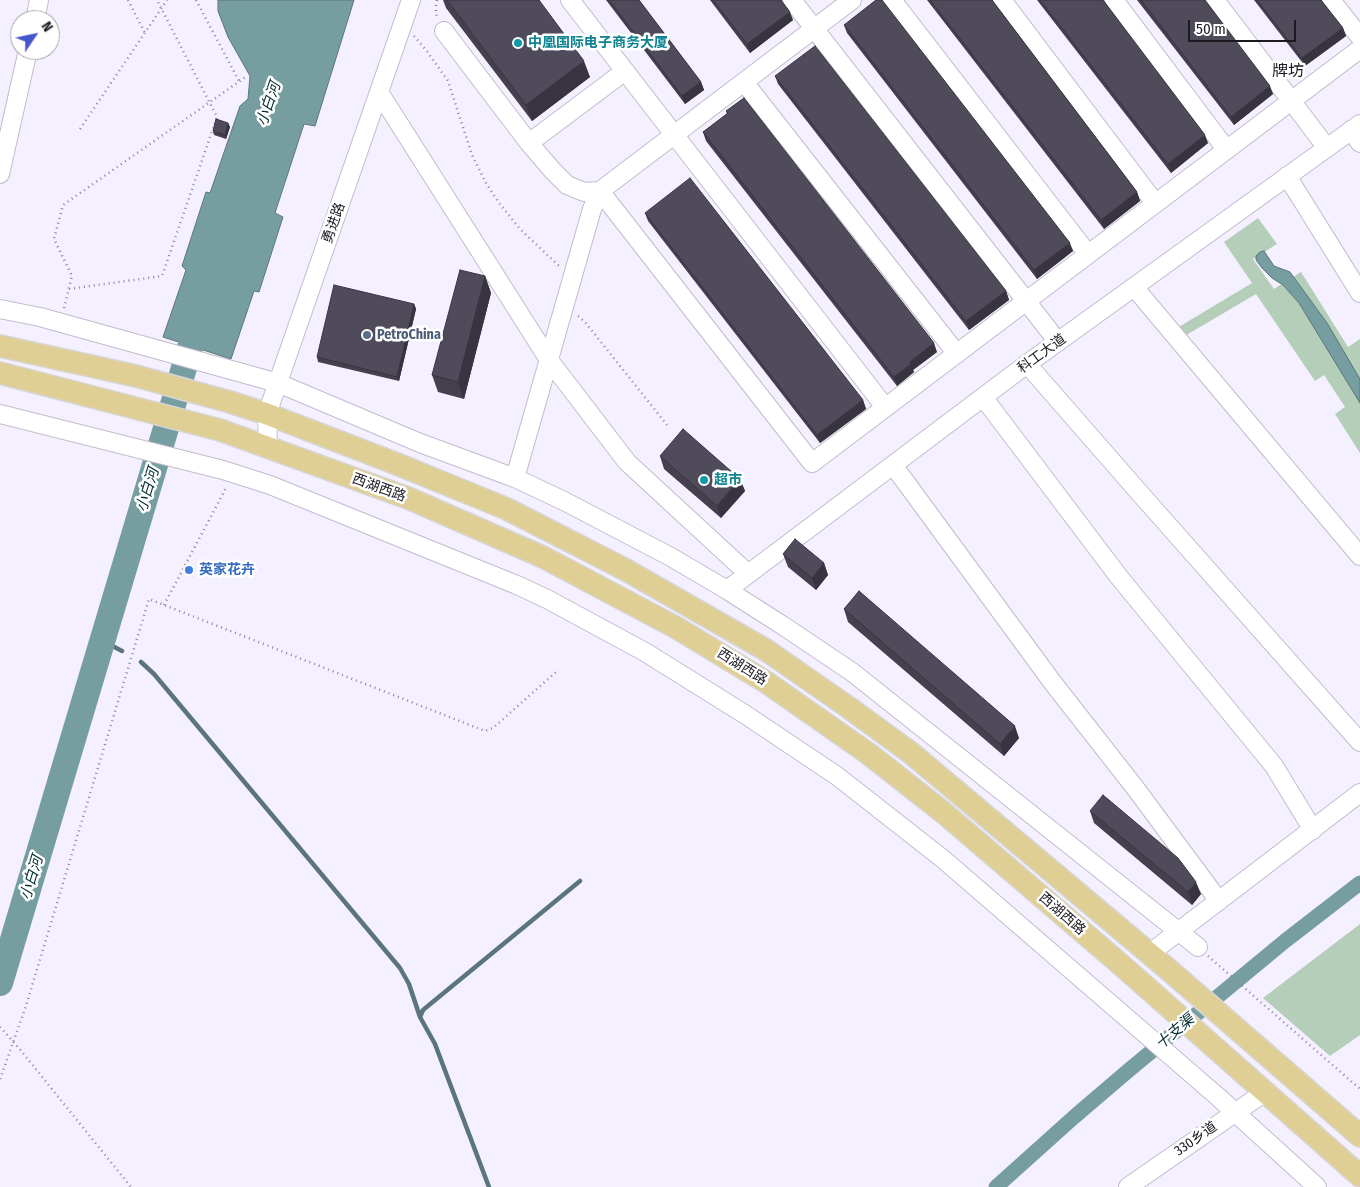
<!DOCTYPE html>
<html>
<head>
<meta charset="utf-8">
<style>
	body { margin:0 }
	#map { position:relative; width:1360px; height:1187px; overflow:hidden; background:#f5f0ff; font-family:"Fira Sans Condensed",sans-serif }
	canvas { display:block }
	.north { position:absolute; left:10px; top:10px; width:50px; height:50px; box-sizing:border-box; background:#fff; border:1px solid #a4a3a6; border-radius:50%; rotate:56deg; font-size:14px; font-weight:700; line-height:20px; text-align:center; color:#1c1920 }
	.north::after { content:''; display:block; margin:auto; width:18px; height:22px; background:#4456ca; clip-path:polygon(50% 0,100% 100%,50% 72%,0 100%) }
	.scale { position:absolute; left:1188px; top:20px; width:108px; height:22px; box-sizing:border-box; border:2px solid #1c1920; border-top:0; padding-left:6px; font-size:15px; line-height:18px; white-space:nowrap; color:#1c1920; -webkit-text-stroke:4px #fff; paint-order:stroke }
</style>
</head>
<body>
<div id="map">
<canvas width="1360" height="1187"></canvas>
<div class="north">N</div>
<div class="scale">50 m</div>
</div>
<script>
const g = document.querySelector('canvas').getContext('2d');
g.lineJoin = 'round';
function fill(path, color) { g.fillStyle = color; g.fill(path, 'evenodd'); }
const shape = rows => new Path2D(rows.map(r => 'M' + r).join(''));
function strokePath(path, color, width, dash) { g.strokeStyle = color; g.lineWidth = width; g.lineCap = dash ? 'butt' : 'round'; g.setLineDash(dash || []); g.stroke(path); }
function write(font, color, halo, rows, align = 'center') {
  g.font = font + ' "Fira Sans Condensed","Noto Sans SC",sans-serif'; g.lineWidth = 5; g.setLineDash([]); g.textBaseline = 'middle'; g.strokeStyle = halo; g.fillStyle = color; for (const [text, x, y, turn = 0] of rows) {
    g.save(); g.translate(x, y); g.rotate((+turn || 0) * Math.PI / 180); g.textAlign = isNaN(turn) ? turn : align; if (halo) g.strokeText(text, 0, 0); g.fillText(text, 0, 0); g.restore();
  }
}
const green = shape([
	[1258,218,1277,244,1253,259,1274,289,1301,272,1348,347,1360,339,1360,453,1335,414,1345,407,1324,375,1315,381,1256,294,1183,337,1177,328,1252,283,1224,242],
	[1360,924,1360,1035,1330,1056,1263,998]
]);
const water = shape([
	[218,0,354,0,315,126,304,124,275,213,283,217,259,292,254,291,231,359,163,337,186,270,182,266,206,192,210,193,240,106,248,99,250,76,228,37,218,11,218,0],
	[1264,251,1274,266,1290,272,1327,323,1360,379,1360,403,1299,303,1283,285,1272,278,1262,268,1256,260,1256,256,1260,252,1264,251]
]);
const stream = shape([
	[103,641,122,651],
	[141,662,154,674,400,968,409,984,420,1017],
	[489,1187,435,1044,420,1017,423,1010,580,881]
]);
const canal = shape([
	[996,1187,1074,1117,1129,1070,1285,941,1360,883]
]);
const river = shape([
	[0,983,201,311]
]);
const path = shape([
	[128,0,145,33],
	[196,0,239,81],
	[437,0,436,4,436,14,438,18],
	[414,36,426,50,448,81,472,155,486,183,499,203,520,229,559,266],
	[80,129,167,0],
	[69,289,162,276,217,117,157,0],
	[64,308,72,276,54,239,63,205,247,76],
	[578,316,585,322,667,425],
	[164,605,226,488],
	[1208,956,1360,1089],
	[0,1027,18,1047,131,1187],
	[0,1079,25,1009,149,599,485,731,493,728,556,672]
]);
const minor = shape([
	[570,0,885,407],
	[792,0,1058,342],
	[892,0,1088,254],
	[1002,0,1155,203],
	[1114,0,1226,149],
	[1215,0,1327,148],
	[1331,0,1360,37],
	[35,20,39,0],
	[444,31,529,143,553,171,567,185,584,192,600,191,812,463,1360,49],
	[744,82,957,354],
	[379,92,549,360,627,462,743,569],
	[1351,130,1360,143],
	[529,143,625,71],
	[0,174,28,50],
	[1287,176,1360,293],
	[1134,287,1360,556],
	[0,309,40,317,278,383,420,443,515,478,564,501,671,557,727,590,782,625,852,672,1198,947],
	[1027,364,1137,490,1360,742],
	[983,397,1119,577,1274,766,1313,830],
	[0,414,223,470,270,485,517,585,547,599,645,652,746,715,837,776,943,859,1217,1096,1317,1187],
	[268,447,267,414,411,0],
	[893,465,1053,683,1136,789,1219,901],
	[515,478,592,209,600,191,852,0],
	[727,590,1027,364,1360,124],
	[1149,954,1360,793],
	[1128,1187,1265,1092]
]);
const major = shape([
	[0,346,136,376,230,402,267,414,397,464,507,509,626,570,766,650,848,707,911,753,1169,970,1360,1136],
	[0,373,220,430,408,498,543,557,677,628,766,682,869,754,944,813,1119,963,1360,1176]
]);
const wall = shape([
	[443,0,539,0,590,77,532,121,446,8],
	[606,0,639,0,701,82,704,90,685,104],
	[710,0,781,0,793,20,750,53],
	[927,0,992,0,1137,192,1140,201,1104,229],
	[1037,0,1103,0,1208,143,1171,173],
	[1137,0,1205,0,1273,94,1234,125],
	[1254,0,1321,0,1343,28,1346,36,1305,66],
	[844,25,1073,251,1037,279,847,33],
	[775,76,1006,291,1009,300,969,330,778,84],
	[726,111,937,352,913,370,914,372,897,386,706,141,703,132,727,114],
	[228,123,230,127,226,139,214,135,213,131],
	[645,213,863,400,866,409,820,443,648,221],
	[485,276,491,293,464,399,438,392,432,375],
	[414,304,416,309,399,381,318,362,317,357],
	[660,456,740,479,745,491,721,518,664,469],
	[783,554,824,563,828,575,816,590,788,567],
	[844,609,1019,738,1004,756,848,622],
	[1090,811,1201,894,1192,905,1094,823]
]);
const shadedWall = shape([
	[790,12,793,20,750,53,747,44],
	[1343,28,1346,36,1305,66,1302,58],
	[584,61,590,77,532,121,526,105],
	[701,82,704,90,685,104,682,96],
	[1270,86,1273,94,1234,125,1231,117],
	[228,123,230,127,226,139,225,135],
	[1205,135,1208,143,1171,173,1168,164],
	[1137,192,1140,201,1104,229,1101,220],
	[1070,243,1073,251,1037,279,1034,270],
	[485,276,491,293,464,399,458,382],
	[1006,291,1009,300,969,330,966,321],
	[414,304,416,309,399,381,397,377],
	[934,343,937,352,913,370,914,372,897,386,894,377,910,362],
	[863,400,866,409,820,443,817,435],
	[740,479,745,491,721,518,717,506],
	[824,563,828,575,816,590,812,578],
	[1015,726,1019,738,1004,756,1000,744],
	[1196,882,1201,894,1192,905,1188,892]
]);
const building = shape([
	[447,0,539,0,584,61,526,105,447,0],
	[609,0,639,0,701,82,682,96,609,0],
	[713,0,781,0,790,12,747,44,713,0],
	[876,0,882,0,1070,243,1034,270,844,25,876,0],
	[930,0,992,0,1137,192,1101,220,930,0],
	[1040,0,1103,0,1205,135,1168,164,1040,0],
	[1141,0,1205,0,1270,86,1231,117,1141,0],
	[1257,0,1321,0,1343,28,1302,58,1257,0],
	[815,46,1006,291,966,321,775,76,815,46],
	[744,98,934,343,910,362,911,364,894,377,703,132,728,113,726,111,744,98],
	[216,119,228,123,225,135,213,131,216,119],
	[690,178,863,400,817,435,645,213,690,178],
	[460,270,485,276,458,382,432,375,460,270],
	[334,285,414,304,397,377,317,357,334,285],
	[683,429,740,479,717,506,660,456,683,429],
	[795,539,824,563,812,578,783,554,795,539],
	[859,591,1015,726,1000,744,844,609,859,591],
	[1103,795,1178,858,1196,882,1188,892,1090,811,1103,795]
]);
const markers = [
	[518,43,5,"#0f9aa8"],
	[367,335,5,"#5c6f8a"],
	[704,480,5,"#0f9aa8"],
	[189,570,5,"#3f7fe0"]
];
const cultureNames = [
	["中凰国际电子商务大厦",528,43],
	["超市",714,480]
];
const streetNames = [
	["勇进路",334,223,-71],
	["科工大道",1042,354,-36],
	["西湖西路",379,488,20],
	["西湖西路",742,667,32],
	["西湖西路",1062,914,41],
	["330乡道",1196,1139,-35]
];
const serviceNames = [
	["PetroChina",377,335]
];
const shopNames = [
	["英家花卉",199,570]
];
const waterNames = [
	["小白河",269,104,-71],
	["小白河",148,490,-73],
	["小白河",32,878,-73],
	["十支渠",1175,1032,-40]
];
const quarterNames = [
	["牌坊",1288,72]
];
fill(green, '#b4ceb9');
fill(water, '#769ea1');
strokePath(water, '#5b767a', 1);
strokePath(stream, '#5b767a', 4.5);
strokePath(canal, '#769ea1', 15);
strokePath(river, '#769ea1', 26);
strokePath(minor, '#c2bbcd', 20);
strokePath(major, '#d6d6d7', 24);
strokePath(path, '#8a8691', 2.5, [1, 4]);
strokePath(minor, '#fff', 18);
strokePath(major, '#e0cf94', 21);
fill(wall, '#45404d');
fill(shadedWall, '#38343f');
fill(building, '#504b5a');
strokePath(building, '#38343f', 1);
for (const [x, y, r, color] of markers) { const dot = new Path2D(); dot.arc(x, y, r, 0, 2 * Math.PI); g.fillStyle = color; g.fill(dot); strokePath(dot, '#fff', 2); }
write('bold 14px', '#0d838f', '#fff', cultureNames, 'left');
write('14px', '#1c1920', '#fff', streetNames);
write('bold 14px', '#4e5e75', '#fff', serviceNames, 'left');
write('bold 14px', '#366cbe', '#fff', shopNames, 'left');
write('italic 15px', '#052f33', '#fff', waterNames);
write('16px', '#1c1920', '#fff', quarterNames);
</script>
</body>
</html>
